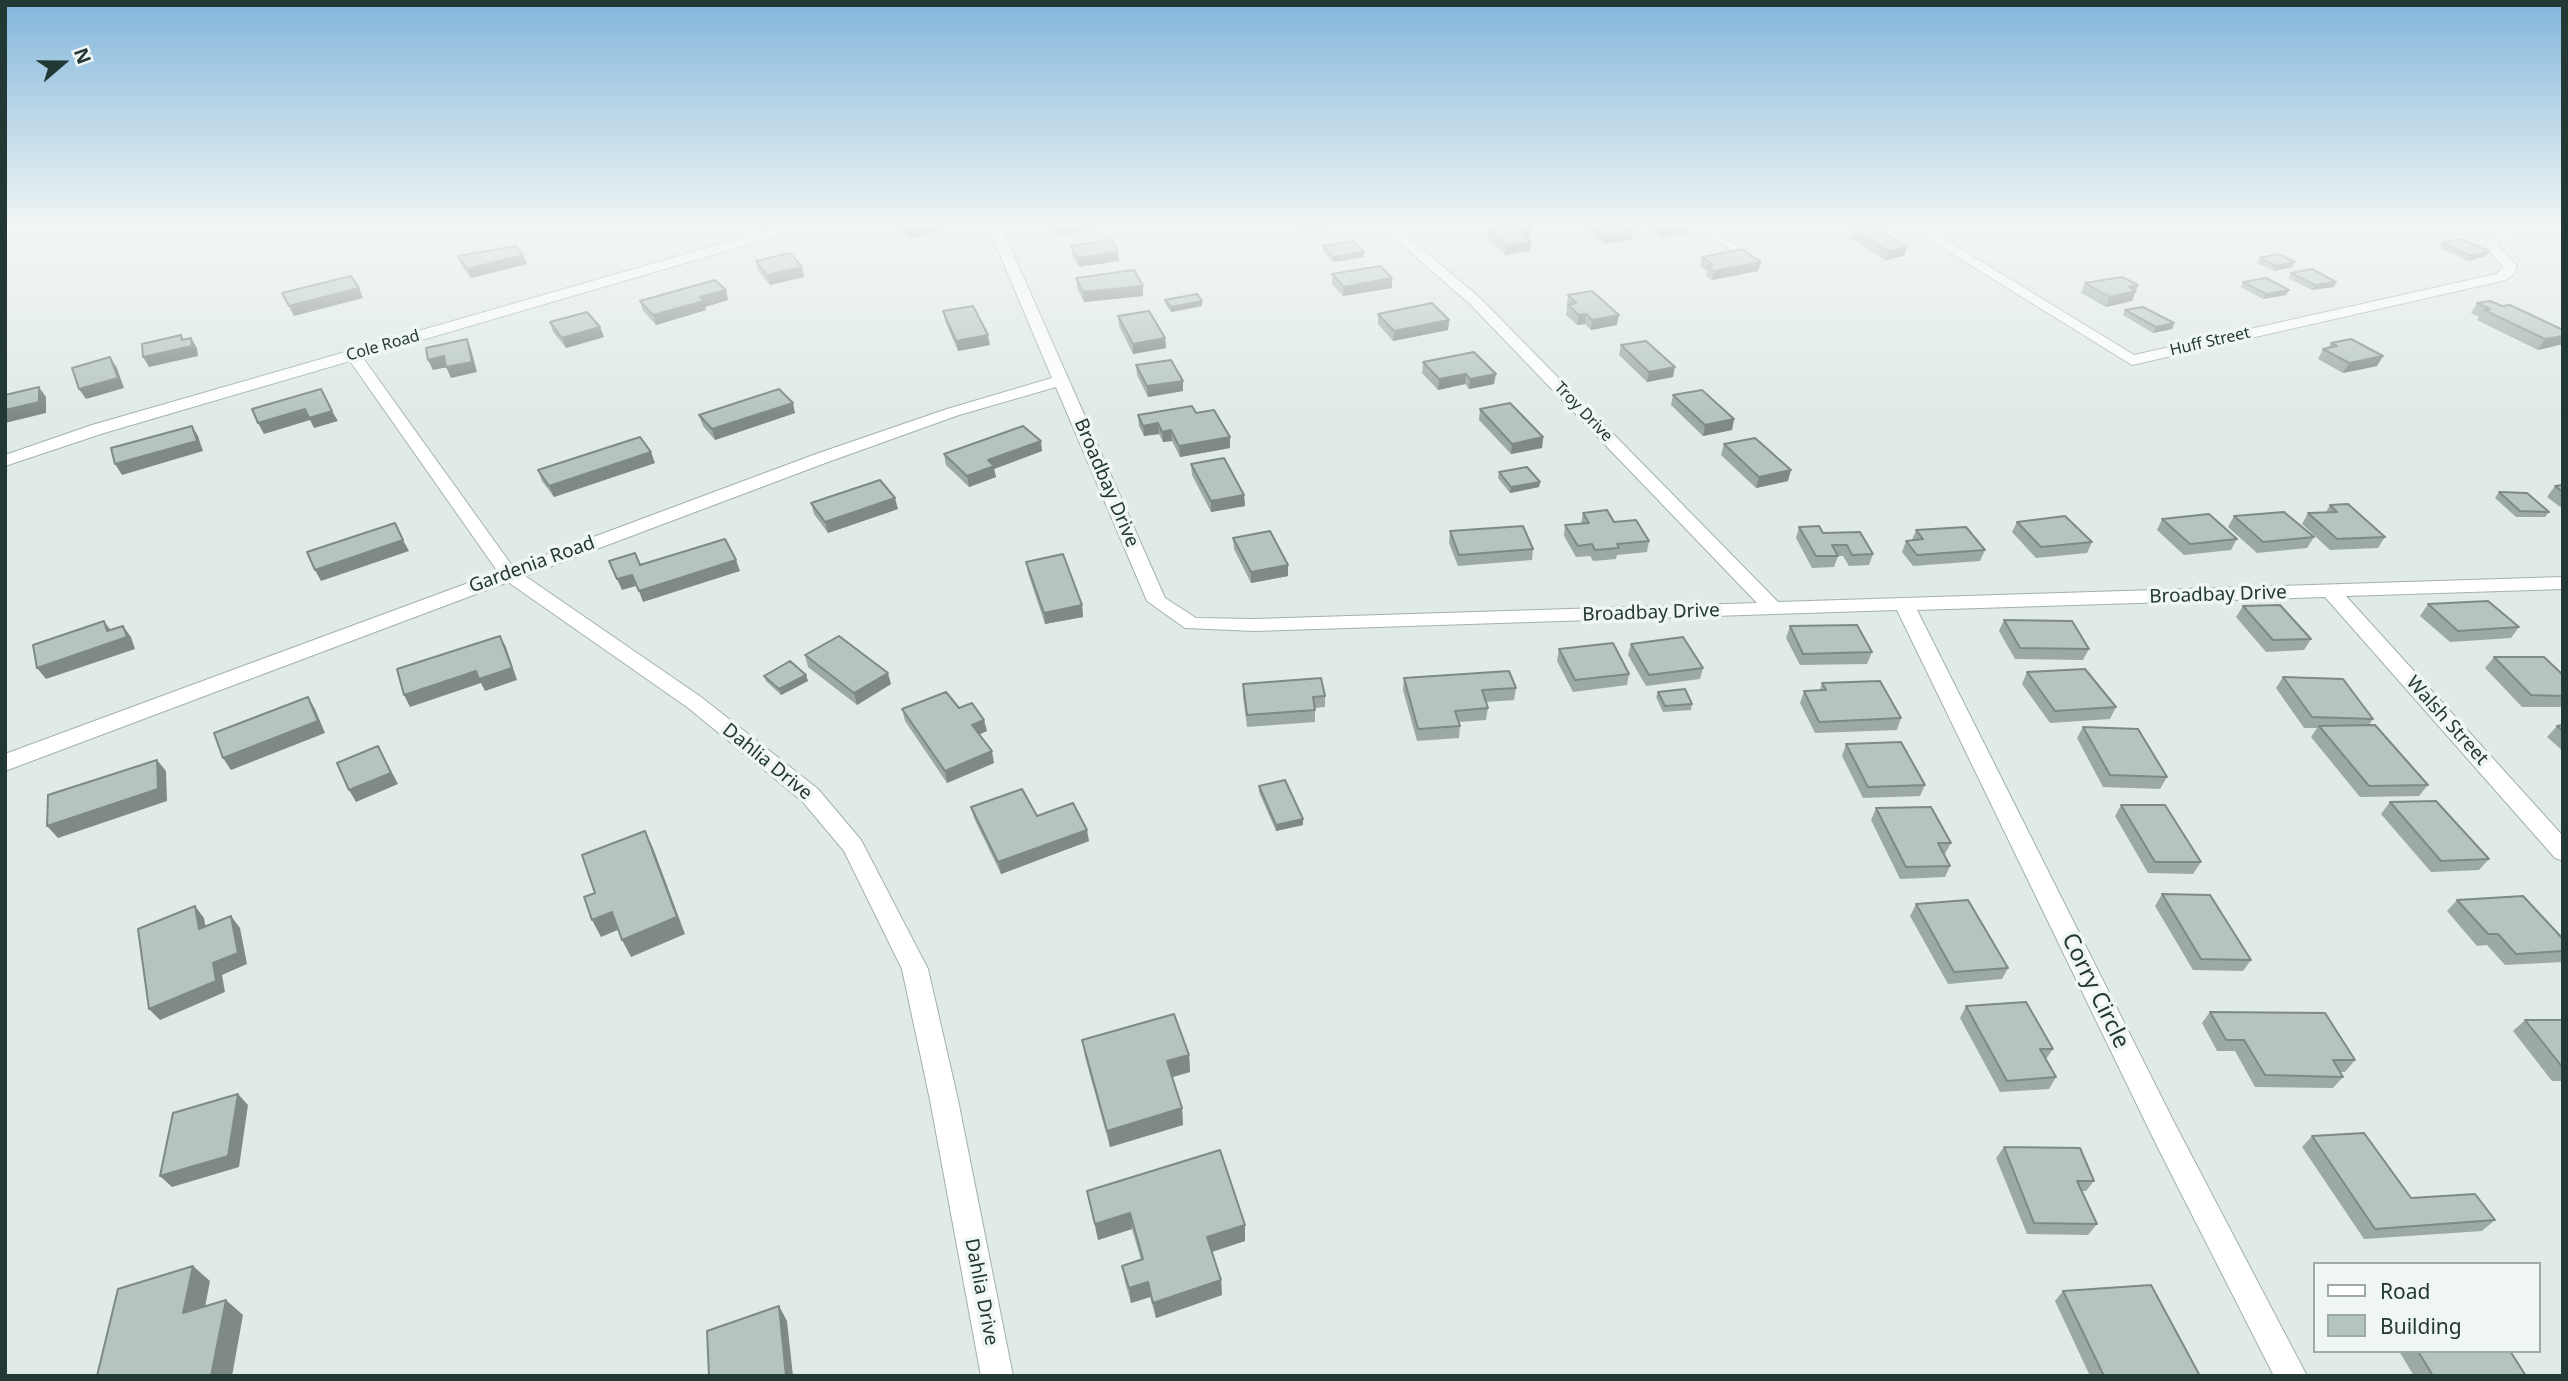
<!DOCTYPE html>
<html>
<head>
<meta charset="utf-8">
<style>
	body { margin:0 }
	#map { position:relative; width:2568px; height:1381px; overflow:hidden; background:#e0eae6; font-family:"Noto Sans",sans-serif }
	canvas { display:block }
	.frame { position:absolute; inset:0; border:7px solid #223835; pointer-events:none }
	.legend { position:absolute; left:2313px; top:1262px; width:228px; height:91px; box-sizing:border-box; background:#f0f6f4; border:2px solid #9eaaa8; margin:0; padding:9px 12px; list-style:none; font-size:21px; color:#223835 }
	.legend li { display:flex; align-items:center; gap:14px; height:35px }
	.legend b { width:35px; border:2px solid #9eaaa8 }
	.north { position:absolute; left:28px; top:28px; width:70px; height:70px; -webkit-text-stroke:5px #f0f6f4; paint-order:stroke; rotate:70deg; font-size:19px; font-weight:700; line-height:28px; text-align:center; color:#223835 }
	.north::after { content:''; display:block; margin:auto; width:24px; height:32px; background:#223835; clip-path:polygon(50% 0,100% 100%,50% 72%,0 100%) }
</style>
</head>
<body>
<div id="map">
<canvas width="2568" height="1381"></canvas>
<div class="frame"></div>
<ul class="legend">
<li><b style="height:9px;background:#fff"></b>Road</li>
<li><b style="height:19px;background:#b5c4bf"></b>Building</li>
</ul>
<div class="north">N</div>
</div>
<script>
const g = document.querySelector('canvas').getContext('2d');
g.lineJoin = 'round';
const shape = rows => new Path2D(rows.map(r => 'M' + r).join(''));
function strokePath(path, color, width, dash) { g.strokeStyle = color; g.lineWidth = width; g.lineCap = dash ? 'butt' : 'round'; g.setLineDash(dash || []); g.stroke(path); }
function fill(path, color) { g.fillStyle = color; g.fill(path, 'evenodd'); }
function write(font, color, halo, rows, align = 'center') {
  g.font = font + ' "Noto Sans",sans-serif'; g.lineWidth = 7; g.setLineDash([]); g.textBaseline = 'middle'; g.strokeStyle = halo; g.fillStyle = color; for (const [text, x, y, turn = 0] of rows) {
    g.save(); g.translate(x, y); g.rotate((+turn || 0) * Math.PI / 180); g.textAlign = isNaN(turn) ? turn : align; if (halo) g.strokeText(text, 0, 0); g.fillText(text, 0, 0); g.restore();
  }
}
const lane = shape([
	[760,224,771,224,781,233,772,235,760,224],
	[1691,224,1702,224,1746,252,1737,254,1691,224],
	[1854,224,1876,226,1904,224,1839,238,1834,235,1859,227,1854,224],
	[2543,224,2558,224,2497,244,2502,252,2501,254,2493,254,2485,246,2489,240,2543,224]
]);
const street = shape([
	[987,224,1000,224,1165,598,1196,618,1255,619,1757,603,1470,304,1378,224,1432,224,1426,228,1401,231,1480,298,1778,602,2563,577,2563,589,2346,596,2563,836,2563,861,2555,858,2325,597,1917,610,2176,1126,2307,1376,2274,1376,2156,1144,1897,610,1255,631,1185,628,1147,601,1056,387,959,415,828,462,525,576,701,697,818,789,861,840,928,969,958,1100,1013,1376,981,1376,930,1100,902,969,844,851,802,801,687,707,508,582,5,771,5,754,498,572,345,354,348,351,358,351,513,567,816,454,947,409,1052,378,987,224],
	[1904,224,1920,224,2134,355,2496,274,2503,267,2490,252,2497,248,2502,249,2517,266,2513,275,2506,280,2132,365,1904,224]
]);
const secondary = shape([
	[790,224,810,224,808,227,104,433,5,466,5,455,92,425,790,224]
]);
const wall = shape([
	[895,224,961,224,911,239,896,229],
	[1051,224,1099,224,1100,228,1056,235],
	[1295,224,1335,224,1335,228,1300,231],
	[1584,224,1625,224,1633,231,1632,240,1604,244,1584,226],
	[1630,224,1689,224,1688,233,1660,237,1648,227,1637,229],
	[1488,228,1530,240,1529,240,1531,242,1530,251,1505,255,1487,238],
	[1853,230,1907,247,1904,256,1885,260,1851,239],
	[2442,243,2486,256,2468,261,2439,248],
	[1071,246,1119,261,1079,267,1072,255],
	[1323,246,1364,252,1364,257,1333,262,1323,251],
	[458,256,527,264,471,278,462,266],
	[1702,257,1761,262,1758,271,1712,280,1706,276,1707,271,1700,266],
	[2260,258,2292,267,2274,271,2257,263],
	[756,261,802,267,804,277,770,285,758,271],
	[2291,273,2336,282,2334,287,2312,290,2288,278],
	[1332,274,1392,278,1392,288,1343,296,1332,284],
	[1076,278,1143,286,1143,296,1084,302,1077,288],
	[2243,282,2286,295,2263,299,2241,287],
	[2085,283,2135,291,2132,301,2106,307,2081,293],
	[1568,295,1617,325,1591,330,1585,324,1577,325,1566,315],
	[728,300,705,307,706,310,656,325,643,311,640,301],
	[1165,300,1202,306,1171,312,1166,305],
	[2477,303,2563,330,2563,344,2538,350,2477,320,2479,317,2471,313],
	[2125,310,2174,323,2172,329,2153,333,2123,315],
	[943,311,990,345,958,351,945,321],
	[1378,314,1449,320,1448,330,1393,341,1378,324],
	[1118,316,1165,338,1166,348,1133,354,1119,326],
	[550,322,600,327,604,337,566,348,553,332],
	[2331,343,2383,356,2377,366,2343,373,2318,359,2323,349,2328,348],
	[1621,345,1673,377,1647,382,1619,355],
	[1474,352,1494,384,1469,389,1465,384,1438,390,1422,373,1423,362],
	[1136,365,1183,391,1148,397,1137,375],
	[1673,395,1734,419,1732,430,1703,436,1671,405],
	[1480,409,1543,437,1542,448,1511,454,1479,420],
	[795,413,715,440,703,426,699,415],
	[1196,413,1230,448,1180,457,1172,441,1163,442,1159,434,1144,436,1139,426,1138,415],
	[1724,444,1788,481,1756,488,1721,455],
	[1042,451,994,469,996,477,969,487,946,465,944,454],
	[655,463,554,497,542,481,538,470],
	[1191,464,1244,495,1245,506,1211,512,1192,475],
	[1499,472,1540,482,1539,487,1510,493,1498,478],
	[2563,485,2563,509,2547,497,2555,486],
	[2499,492,2549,512,2545,517,2516,517,2495,498],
	[811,503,898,509,828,533,814,514],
	[2330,505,2385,537,2378,548,2330,550,2302,524,2308,513,2326,512],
	[1583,513,1614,522,1649,541,1647,552,1617,555,1616,559,1593,561,1590,556,1576,557,1564,536,1565,525,1581,524],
	[2234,516,2314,537,2307,548,2257,553,2228,527],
	[2162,519,2237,539,2231,550,2184,555,2157,530],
	[2017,522,2092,542,2087,553,2036,558,2012,532],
	[1799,527,1823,533,1873,554,1869,565,1849,566,1843,556,1838,556,1834,567,1812,568,1796,538],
	[1916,530,1985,550,1980,561,1913,566,1902,552,1906,541,1912,540],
	[1450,531,1533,549,1532,560,1458,566,1449,543],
	[1233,538,1288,576,1251,583,1234,549],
	[1026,562,1082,605,1083,617,1045,624,1028,573],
	[2428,604,2519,627,2511,638,2450,642,2420,616],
	[2243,606,2311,639,2304,650,2266,652,2236,617],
	[2004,620,2089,649,2083,660,2015,659,1999,631],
	[1790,626,1872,652,1867,664,1800,665,1786,638],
	[1631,644,1703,668,1700,679,1646,686,1628,655],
	[1559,649,1629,674,1627,685,1573,692,1557,661],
	[805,655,891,684,857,705,808,667],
	[2494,657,2563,675,2563,707,2522,707,2485,668],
	[2027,672,2116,707,2110,719,2050,723,2022,684],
	[764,676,808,681,781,695,766,681],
	[2283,677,2373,719,2369,725,2428,785,2419,796,2360,797,2311,737,2317,728,2304,728,2276,688],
	[1404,678,1516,688,1514,700,1486,702,1488,708,1486,720,1459,722,1460,726,1459,738,1417,741,1403,690],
	[1822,683,1901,718,1897,730,1815,733,1800,703,1804,691,1820,690],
	[1243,684,1325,696,1325,707,1315,708,1315,722,1247,727,1243,696],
	[1658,692,1692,704,1691,710,1663,712,1656,697],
	[959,708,987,731,979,735,994,763,947,783,905,721,902,709],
	[2563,725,2563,751,2547,737,2557,726],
	[2083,727,2167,777,2160,789,2103,787,2077,738],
	[1846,744,1925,785,1920,796,1863,798,1842,756],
	[1259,786,1303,819,1303,825,1276,831,1259,792],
	[2390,802,2489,859,2479,870,2431,872,2381,814],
	[2121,805,2201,862,2193,874,2148,873,2115,816],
	[971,807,1037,816,1089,841,1001,874,974,818],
	[1876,808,1951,843,1945,854,1944,854,1950,866,1945,877,1900,879,1871,820],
	[2162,894,2251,960,2243,971,2193,970,2155,906],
	[2457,900,2563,939,2563,961,2562,962,2505,965,2487,945,2477,946,2447,911],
	[1916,904,2008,968,2002,979,1948,984,1910,916],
	[1966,1006,2053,1049,2046,1059,2056,1077,2049,1089,2000,1092,1960,1018],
	[2210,1012,2355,1060,2345,1072,2340,1072,2343,1077,2333,1088,2255,1087,2235,1051,2217,1051,2202,1023],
	[2525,1020,2563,1020,2563,1081,2552,1081,2513,1031],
	[1082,1040,1189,1055,1190,1072,1172,1077,1182,1108,1183,1125,1110,1147,1085,1057],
	[2312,1136,2411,1198,2495,1220,2482,1231,2364,1239,2302,1147],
	[2004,1147,2094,1181,2086,1191,2082,1191,2097,1224,2088,1235,2027,1234,1996,1158],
	[1087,1191,1245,1241,1212,1251,1221,1280,1222,1295,1156,1318,1150,1297,1131,1303,1125,1282,1122,1266,1141,1260,1132,1229,1098,1240],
	[2063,1291,2200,1376,2090,1376,2055,1301],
	[2399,1351,2510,1351,2526,1376,2414,1376]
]);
const shadedWall = shape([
	[928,224,961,224,911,239,910,229],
	[1067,224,1099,224,1100,228,1056,235,1055,225],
	[1638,224,1648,224,1648,227,1637,229],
	[1689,224,1688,233,1660,237,1661,228],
	[1531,230,1530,240,1520,242,1521,232],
	[1633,231,1632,240,1604,244,1606,235],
	[1531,242,1530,251,1505,255,1506,245],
	[1907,247,1904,256,1885,260,1888,251],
	[2489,251,2486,256,2468,261,2471,256],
	[1118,252,1119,261,1079,267,1078,258],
	[1364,252,1364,257,1333,262,1333,257],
	[523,255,527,264,471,278,467,269],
	[1761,262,1758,271,1712,280,1714,271],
	[2295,262,2292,267,2274,271,2276,266],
	[802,267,804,277,770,285,767,275],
	[1392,278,1392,288,1343,296,1344,287],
	[2336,282,2334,287,2312,290,2315,285],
	[2138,285,2132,301,2106,307,2110,297,2129,287],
	[1143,286,1143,296,1084,302,1083,292],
	[359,288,363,298,294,316,289,306],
	[726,290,728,300,705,307,706,310,656,325,653,315,700,297],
	[2289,290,2286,295,2263,299,2266,294],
	[1202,301,1202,306,1171,312,1171,307],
	[1586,314,1585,324,1577,325,1579,315],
	[1619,315,1617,325,1591,330,1592,320],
	[1449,320,1448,330,1393,341,1394,331],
	[2174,323,2172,329,2153,333,2156,327],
	[600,327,604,337,566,348,562,338],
	[181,335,187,345,191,338,197,348,198,356,149,367,143,357,182,340],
	[988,335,990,345,958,351,956,341],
	[2563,336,2563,344,2538,350,2545,339],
	[1165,338,1166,348,1133,354,1133,344],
	[467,339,471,349,477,372,451,378,446,367],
	[444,356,448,367,433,370,428,360],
	[2383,356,2377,366,2343,373,2349,363],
	[110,357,117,368,124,388,86,399,79,389],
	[1675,367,1673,377,1647,382,1649,372],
	[1466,374,1465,384,1438,390,1439,379],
	[1496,374,1494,384,1469,389,1470,379],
	[1183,381,1183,391,1148,397,1147,386],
	[39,387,46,397,46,413,5,423,5,410],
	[793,403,795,413,715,440,712,429],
	[305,409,332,411,338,421,314,428,310,420,264,434,258,423],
	[1734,419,1732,430,1703,436,1705,425],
	[1158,423,1159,434,1144,436,1143,426],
	[192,426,198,436,203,451,122,475,115,464],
	[1171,430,1172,441,1163,442,1162,432],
	[1230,437,1230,448,1180,457,1179,446],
	[1543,437,1542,448,1511,454,1512,444],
	[1041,441,1042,451,994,469,996,477,969,487,967,476,988,460],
	[651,452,655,463,554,497,549,486],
	[1791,470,1788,481,1756,488,1759,477],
	[1540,482,1539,487,1510,493,1511,487],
	[1244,495,1245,506,1211,512,1211,501],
	[895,498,898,509,828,533,825,522],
	[403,540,409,551,321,581,315,570],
	[736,560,740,571,643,602,639,591],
	[1288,565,1288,576,1251,583,1251,572],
	[632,575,636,586,622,590,617,579],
	[1082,605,1083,617,1045,624,1044,613],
	[104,621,112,632,123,626,131,637,135,649,46,679,37,668,107,631],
	[500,636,506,647,517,680,485,691,481,683,410,707,404,695],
	[888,673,891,684,857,705,854,693],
	[806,675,808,681,781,695,779,689],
	[308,697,315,709,325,733,231,770,223,758],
	[984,720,987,731,974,736,972,725],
	[378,746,398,784,356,802,349,790],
	[992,751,994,763,947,783,945,771],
	[157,760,166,771,167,801,58,838,47,826],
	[1303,819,1303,825,1276,831,1276,825],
	[1087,830,1089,841,1001,874,998,862],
	[645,831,653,848,685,934,631,957,622,940],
	[195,906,204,918,208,941,199,929],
	[612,912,620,929,601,937,592,920],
	[231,916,240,928,247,964,222,975,225,992,160,1020,149,1009],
	[1189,1055,1190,1072,1169,1078,1167,1061],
	[238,1094,248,1105,239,1167,172,1187,160,1176],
	[1182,1108,1183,1125,1110,1147,1107,1131],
	[1130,1213,1132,1229,1098,1240,1095,1224],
	[1245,1225,1245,1241,1209,1253,1207,1237],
	[193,1266,210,1281,201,1328,183,1313],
	[1221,1280,1222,1295,1156,1318,1153,1303],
	[1148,1282,1150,1297,1131,1303,1129,1288],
	[226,1300,243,1315,232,1376,211,1376],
	[779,1306,787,1321,793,1376,786,1376]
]);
const building = shape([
	[901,224,928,224,910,229,901,224],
	[1520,224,1524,224,1531,230,1521,232,1531,242,1506,245,1488,228,1520,224],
	[1593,224,1625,224,1633,231,1606,235,1593,224],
	[1657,224,1687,224,1661,228,1657,224],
	[1872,226,1907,247,1888,251,1853,230,1872,226],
	[2460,239,2489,251,2471,256,2442,243,2460,239],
	[1111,240,1118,252,1078,258,1071,246,1111,240],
	[1353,241,1364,252,1333,257,1323,246,1353,241],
	[516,246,523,255,467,269,458,256,516,246],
	[1742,249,1761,262,1714,271,1708,266,1713,265,1702,257,1742,249],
	[790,253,802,267,767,275,756,261,790,253],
	[2278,254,2295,262,2276,266,2260,258,2278,254],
	[1380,266,1392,278,1344,287,1332,274,1380,266],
	[2312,269,2336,282,2315,285,2291,273,2312,269],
	[1134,270,1143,286,1083,292,1076,278,1134,270],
	[351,276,359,288,289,306,282,293,351,276],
	[2122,277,2138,285,2129,287,2136,291,2110,297,2085,283,2122,277],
	[2266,278,2289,290,2266,294,2243,282,2266,278],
	[715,280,726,290,700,297,704,301,653,315,640,301,715,280],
	[1592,291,1619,315,1592,320,1586,314,1579,315,1568,305,1576,303,1568,295,1592,291],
	[1197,294,1202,301,1171,307,1165,300,1197,294],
	[2490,301,2502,306,2510,305,2563,330,2563,336,2545,339,2484,310,2490,309,2477,303,2490,301],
	[1432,303,1449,320,1394,331,1378,314,1432,303],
	[973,306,988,335,956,341,943,311,973,306],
	[2143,307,2174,323,2156,327,2125,310,2143,307],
	[1149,311,1165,338,1133,344,1118,316,1149,311],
	[587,312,600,327,562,338,550,322,587,312],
	[181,335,182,340,191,338,192,346,143,357,142,344,181,335],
	[467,339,472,362,446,367,444,356,428,360,426,348,467,339],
	[2351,339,2383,356,2349,363,2323,349,2337,346,2331,343,2351,339],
	[1646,341,1675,367,1649,372,1621,345,1646,341],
	[1474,352,1496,374,1470,379,1466,374,1439,379,1423,362,1474,352],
	[110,357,118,378,79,389,72,368,110,357],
	[1171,360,1183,381,1147,386,1136,365,1171,360],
	[39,387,39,402,5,410,5,395,39,387],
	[321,389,332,411,309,418,305,409,258,423,252,409,321,389],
	[779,389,793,403,712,429,699,415,779,389],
	[1702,390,1734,419,1705,425,1673,395,1702,390],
	[1510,403,1543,437,1512,444,1480,409,1510,403],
	[1192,406,1196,413,1214,410,1230,437,1179,446,1171,430,1162,432,1158,423,1143,426,1138,415,1192,406],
	[192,426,197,441,115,464,111,448,192,426],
	[1023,426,1041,441,988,460,994,466,967,476,944,454,1023,426],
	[640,437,651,452,549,486,538,470,640,437],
	[1755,438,1791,470,1759,477,1724,444,1755,438],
	[1224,458,1244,495,1211,501,1191,464,1224,458],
	[1527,467,1540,482,1511,487,1499,472,1527,467],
	[880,480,895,498,825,522,811,503,880,480],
	[2563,485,2563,492,2555,486,2563,485],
	[2499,492,2527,493,2549,512,2520,511,2499,492],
	[2348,504,2385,537,2337,539,2308,513,2337,512,2330,505,2348,504],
	[1607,510,1614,522,1636,520,1649,541,1617,544,1619,548,1595,550,1592,544,1578,546,1565,525,1589,523,1583,513,1607,510],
	[2284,512,2314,537,2263,542,2234,516,2284,512],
	[2209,514,2237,539,2190,544,2162,519,2209,514],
	[2065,516,2092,542,2041,547,2017,522,2065,516],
	[395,523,403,540,315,570,307,552,395,523],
	[1523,526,1533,549,1459,555,1450,531,1523,526],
	[1819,526,1823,533,1860,532,1873,554,1852,555,1847,545,1832,545,1838,556,1816,556,1799,527,1819,526],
	[1966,527,1985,550,1917,555,1906,541,1923,539,1916,530,1966,527],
	[1270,531,1288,565,1251,572,1233,538,1270,531],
	[725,539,736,560,639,591,632,575,617,579,609,561,635,553,640,565,725,539],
	[1063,554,1082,605,1044,613,1026,562,1063,554],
	[2488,601,2519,627,2458,631,2428,604,2488,601],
	[2280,605,2311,639,2273,640,2243,606,2280,605],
	[2004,620,2072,621,2089,649,2020,648,2004,620],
	[104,621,107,631,123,626,127,637,37,668,33,645,104,621],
	[1857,625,1872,652,1803,654,1790,626,1857,625],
	[500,636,512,668,479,679,476,671,404,695,397,669,500,636],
	[839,636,888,673,854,693,805,655,839,636],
	[1683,637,1703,668,1649,675,1631,644,1683,637],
	[1613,643,1629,674,1575,680,1559,649,1613,643],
	[2494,657,2544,657,2563,675,2563,696,2531,695,2494,657],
	[790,661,806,675,779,689,764,676,790,661],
	[2085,669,2116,707,2055,711,2027,672,2085,669],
	[1509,671,1516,688,1482,690,1488,708,1455,711,1460,726,1418,729,1404,678,1509,671],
	[2283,677,2343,679,2373,719,2312,717,2283,677],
	[1321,678,1325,696,1313,697,1315,710,1247,715,1243,684,1321,678],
	[1880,681,1901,718,1819,722,1804,691,1826,690,1822,683,1880,681],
	[1685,689,1692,704,1665,706,1658,692,1685,689],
	[946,692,959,708,972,703,984,720,972,725,992,751,945,771,902,709,946,692],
	[308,697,318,721,223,758,214,733,308,697],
	[2375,725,2428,785,2369,786,2319,726,2375,725],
	[2563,725,2563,731,2557,726,2563,725],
	[2083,727,2138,729,2167,777,2110,775,2083,727],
	[1901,742,1925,785,1868,787,1846,744,1901,742],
	[378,746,391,773,349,790,337,763,378,746],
	[157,760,158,789,47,826,48,795,157,760],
	[1285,780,1303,819,1276,825,1259,786,1285,780],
	[1022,789,1037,816,1073,803,1087,830,998,862,971,807,1022,789],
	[2436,801,2489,859,2441,861,2390,802,2436,801],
	[2121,805,2165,805,2201,862,2155,862,2121,805],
	[1931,807,1951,843,1938,843,1950,866,1906,867,1876,808,1931,807],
	[645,831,677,917,622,940,612,912,592,920,584,897,595,893,582,855,645,831],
	[2162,894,2210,895,2251,960,2201,959,2162,894],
	[2523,896,2563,939,2563,951,2516,954,2498,934,2488,934,2457,900,2523,896],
	[1968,900,2008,968,1954,972,1916,904,1968,900],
	[195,906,199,929,231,916,238,953,213,963,216,981,149,1009,138,929,195,906],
	[2026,1002,2053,1049,2040,1049,2056,1077,2007,1081,1966,1006,2026,1002],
	[2210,1012,2325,1013,2355,1060,2333,1060,2343,1077,2265,1075,2244,1040,2226,1040,2210,1012],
	[1174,1014,1189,1055,1167,1061,1182,1108,1107,1131,1082,1040,1174,1014],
	[2525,1020,2563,1020,2563,1068,2525,1020],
	[238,1094,228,1156,160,1176,173,1113,238,1094],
	[2364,1133,2411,1198,2475,1194,2495,1220,2375,1229,2312,1136,2364,1133],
	[2004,1147,2080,1148,2094,1181,2077,1181,2097,1224,2034,1223,2004,1147],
	[1220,1150,1245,1225,1207,1237,1221,1280,1153,1303,1148,1282,1129,1288,1122,1266,1143,1259,1130,1213,1095,1224,1087,1191,1220,1150],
	[193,1266,183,1313,226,1300,211,1376,97,1376,118,1289,193,1266],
	[2151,1285,2200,1376,2104,1376,2063,1291,2151,1285],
	[779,1306,786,1376,709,1376,707,1331,779,1306],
	[2418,1351,2510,1351,2526,1376,2433,1376,2418,1351]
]);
const farStreetnames = [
	["Huff Street",2210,342,-13],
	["Cole Road",383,346,-16],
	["Troy Drive",1583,412,46]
];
const streetNames = [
	["Broadbay Drive",1106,483,67],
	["Gardenia Road",532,565,-20],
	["Broadbay Drive",2218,595,-2],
	["Broadbay Drive",1651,613,-2],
	["Walsh Street",2447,721,48],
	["Dahlia Drive",767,762,39],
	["Dahlia Drive",981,1292,79]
];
const nearStreetnames = [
	["Corry Circle",2095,991,64]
];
strokePath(lane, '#a3b1ad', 2);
strokePath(street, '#a3b1ad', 2);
strokePath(secondary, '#a0b4af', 2);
fill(lane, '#fff');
fill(street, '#fff');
fill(secondary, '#fff');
fill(wall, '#9ca9a4');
fill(shadedWall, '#7f8986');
fill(building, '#b5c4bf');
strokePath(building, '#7f8986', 2);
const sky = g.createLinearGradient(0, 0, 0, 417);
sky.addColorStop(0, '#83b6dc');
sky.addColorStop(0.54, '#f1f6f4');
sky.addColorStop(1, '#f1f6f400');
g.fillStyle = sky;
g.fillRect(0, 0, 2568, 417);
write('16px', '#223835', '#f0f6f4', farStreetnames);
write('19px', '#223835', '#f0f6f4', streetNames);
write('23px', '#223835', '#f0f6f4', nearStreetnames);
</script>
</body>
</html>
